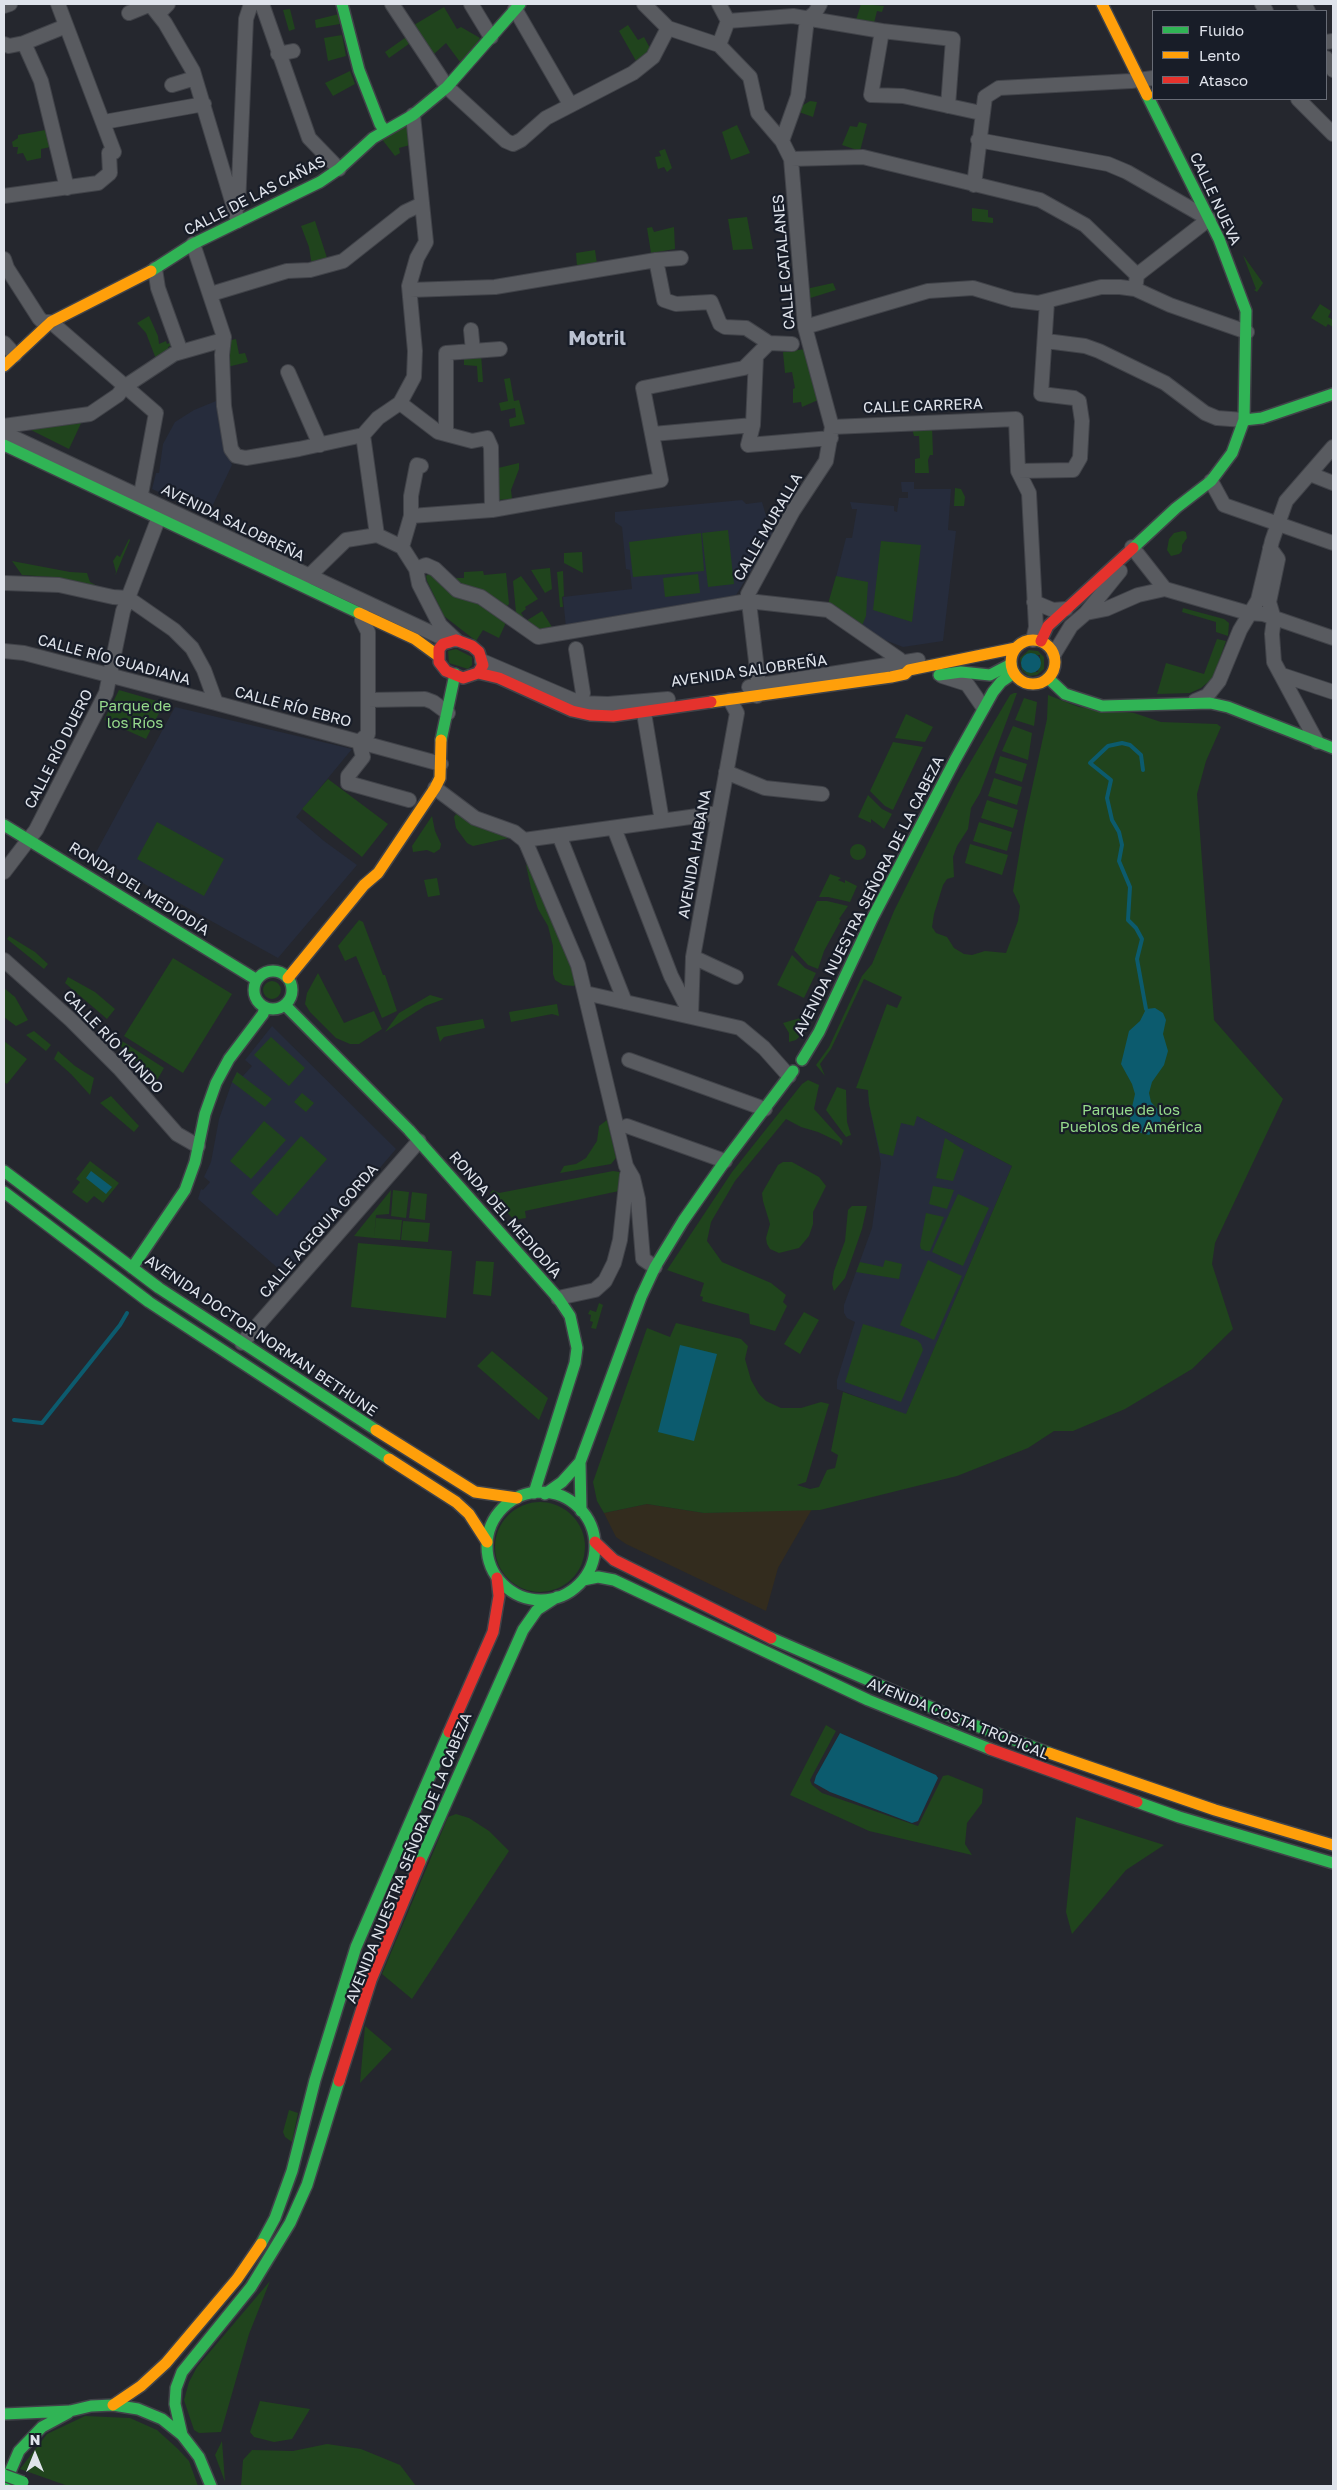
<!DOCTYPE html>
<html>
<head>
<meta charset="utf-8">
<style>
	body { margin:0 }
	#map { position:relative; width:1337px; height:2490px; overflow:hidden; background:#25272e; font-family:"Golos Text",sans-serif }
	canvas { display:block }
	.frame { position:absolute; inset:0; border:5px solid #dfe3eb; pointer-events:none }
	.legend { position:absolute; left:1152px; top:10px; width:175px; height:90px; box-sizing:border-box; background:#181d28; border:1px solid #686c76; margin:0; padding:6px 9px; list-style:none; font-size:15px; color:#dfe3eb }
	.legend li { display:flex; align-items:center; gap:10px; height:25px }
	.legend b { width:25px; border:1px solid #686c76 }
	.north { position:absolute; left:10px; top:2430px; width:50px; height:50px; -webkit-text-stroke:4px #181d28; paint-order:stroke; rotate:0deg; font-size:14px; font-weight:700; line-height:20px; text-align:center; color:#dfe3eb }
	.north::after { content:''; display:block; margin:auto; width:18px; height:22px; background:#dfe3eb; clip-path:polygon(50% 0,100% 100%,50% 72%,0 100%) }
</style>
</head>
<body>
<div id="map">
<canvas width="1337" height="2490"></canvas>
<div class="frame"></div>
<ul class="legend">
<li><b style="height:6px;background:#30b455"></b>Fluido</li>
<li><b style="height:6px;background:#ff9f0a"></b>Lento</li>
<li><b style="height:6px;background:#e5322d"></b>Atasco</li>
</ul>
<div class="north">N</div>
</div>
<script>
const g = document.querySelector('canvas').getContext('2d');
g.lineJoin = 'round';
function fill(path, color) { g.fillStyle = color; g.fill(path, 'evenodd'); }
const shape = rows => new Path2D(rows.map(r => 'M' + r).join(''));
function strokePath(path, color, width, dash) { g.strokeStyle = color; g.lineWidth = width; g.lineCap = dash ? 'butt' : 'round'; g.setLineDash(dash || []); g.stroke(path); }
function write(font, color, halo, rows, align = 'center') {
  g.font = font + ' "Golos Text",sans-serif'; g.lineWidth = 4.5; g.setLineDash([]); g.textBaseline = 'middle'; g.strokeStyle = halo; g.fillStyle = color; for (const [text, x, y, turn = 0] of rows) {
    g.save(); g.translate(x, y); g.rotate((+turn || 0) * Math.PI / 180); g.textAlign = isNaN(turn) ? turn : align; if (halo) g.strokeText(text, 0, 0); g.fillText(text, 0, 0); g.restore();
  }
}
const industrial = shape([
	[647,1504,704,1513,812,1509,778,1568,766,1611,626,1544,616,1537,604,1513]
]);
const built = shape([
	[221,399,227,454,232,465,208,515,152,489,156,473,159,473,163,444,175,422,194,410],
	[901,482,914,482,914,489,951,489,948,530,956,531,943,641,903,647,872,635,861,628,835,581,846,538,852,538,857,509,852,509,850,502,894,506,894,511,897,512,899,498,908,498,908,492,902,492],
	[742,500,746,504,762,502,767,519,761,521,762,525,770,521,780,524,736,595,566,628,563,597,632,589,630,570,626,569,622,527,615,522,615,512],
	[175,707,352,749,296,817,324,841,357,865,278,958,94,856],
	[272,1026,396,1149,287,1276,198,1199,201,1189,203,1190,210,1182,204,1177,211,1162,219,1119,232,1082,237,1072,243,1076,252,1066,245,1060],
	[868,1090,1012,1166,906,1415,837,1389,837,1380,855,1322,847,1318,844,1313,844,1305,872,1228,881,1163,869,1104]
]);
const green = shape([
	[861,4,884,6,882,12,877,11,874,23,856,20],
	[444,7,457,29,461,27,480,38,463,66,446,43,434,54,414,25],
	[290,9,295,29,289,31,283,10],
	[339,14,340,24,316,28,315,20],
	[628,25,638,40,644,37,651,50,636,61,619,31],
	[342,35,346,56,328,61,324,38],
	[409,35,413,41,389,58,385,52],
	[350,71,355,84,333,96,325,83],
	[810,101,817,102,813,117,799,112,800,107],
	[859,122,867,124,860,151,842,145,850,126,857,127],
	[408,124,410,145,399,148,400,153,395,156,381,138],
	[737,125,750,153,731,160,722,132],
	[51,129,55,146,41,149,41,158,27,161,23,153,17,154,18,147,13,147,12,142,18,138,18,135],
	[665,149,672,168,667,172,664,167,658,169,655,157,661,156,659,151],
	[972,208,988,210,988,217,993,218,993,223,972,221],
	[747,217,753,249,733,250,728,219],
	[315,221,328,261,312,266,309,247,301,226],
	[652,227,654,232,674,227,675,249,651,253,647,228],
	[595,250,597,264,577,266,576,253],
	[1243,255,1263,283,1257,292,1254,290,1256,289],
	[833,283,836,290,807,299,806,289],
	[1320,304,1331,311,1328,317,1333,320,1333,327,1328,324,1326,327,1311,318],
	[149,316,158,336,159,344,166,341,167,344,171,342,172,345,168,347,169,353,156,359,146,333,137,323],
	[236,339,239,354,245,353,248,362,227,367,227,341],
	[806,349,818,400,802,407,801,402,793,403,793,389,795,388,792,372,785,373,783,352],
	[481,354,483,382,478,382,477,366,464,365,464,355],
	[510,378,514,401,519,400,525,424,510,427,509,419,516,417,515,408,501,411,499,403,508,401,504,379],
	[83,419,69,449,29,429],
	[911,425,932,425,933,455,930,455,928,460,929,473,915,473,915,459,920,458,919,436,914,436],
	[519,463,519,469,511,490,512,499,496,500,494,469],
	[955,488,961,489,965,497,964,506,954,506],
	[728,530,734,584,708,587,702,533],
	[1183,531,1186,532,1187,538,1182,545,1182,551,1179,554,1171,556,1167,550,1169,539,1174,533],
	[701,533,704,571,633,577,629,542],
	[129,539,130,540,115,576,116,572,113,561,117,555,120,557],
	[881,541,921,545,912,622,873,610],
	[582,552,583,573,564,563,564,553],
	[12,561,70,572,87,573,90,582,99,587,52,577,22,575],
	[550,568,552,589,545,593,531,570],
	[483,571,484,575,506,573,509,604,506,607,459,586,452,578,464,578,464,572],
	[563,571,564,596,562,597,563,607,560,607,557,572],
	[430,573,508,618,499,638,483,630,476,641,444,616,427,581,426,576],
	[698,574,700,593,665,597,663,578],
	[521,576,538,599,525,607,526,609,521,613,526,621,542,611,552,627,549,633,537,631,524,622,516,612,513,581],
	[836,576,868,582,866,616,861,628,828,604],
	[1183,608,1224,619,1229,623,1228,636,1216,632,1216,622,1182,612],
	[1217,639,1226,641,1213,678,1201,688,1190,693,1157,694,1166,663,1204,674],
	[456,649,472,657,472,665,468,669,449,663,448,651],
	[1029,650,1038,651,1044,657,1044,669,1037,675,1029,676,1022,671,1020,658],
	[1040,655,1038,672,1023,671,1026,656],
	[119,690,164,703,146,739,104,720],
	[1014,693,1017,693,980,793,971,808,968,829,957,846,953,857,954,877,947,879,943,885,934,914,932,927,936,933,947,937,954,948,964,954,972,955,985,951,1006,953,1018,921,1020,906,1013,891,1024,825,1047,719,1048,695,1079,707,1134,713,1161,722,1217,724,1221,727,1206,761,1197,794,1214,1020,1283,1099,1215,1243,1212,1264,1233,1329,1192,1369,1125,1409,1073,1431,1054,1431,1028,1448,957,1476,820,1510,704,1513,647,1504,604,1513,597,1501,593,1482,647,1328,670,1337,676,1323,741,1339,748,1346,745,1359,751,1380,759,1394,766,1401,781,1408,801,1408,821,1402,829,1404,806,1482,797,1485,810,1489,819,1487,827,1470,835,1468,838,1455,831,1451,843,1392,906,1414,1012,1166,917,1116,914,1126,901,1123,893,1156,880,1153,869,1104,868,1090,856,1088,887,1004,897,1008,902,997,864,979,831,1049,820,1064,825,1076,816,1065,829,1047,862,976,872,964,894,911,958,783,1010,695],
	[1024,698,1037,702,1034,726,1015,720],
	[906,714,933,727,925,742,895,738],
	[1013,726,1032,733,1028,760,1002,751],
	[893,742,923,747,893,810,885,806,870,791],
	[1000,756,1027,764,1022,782,995,773],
	[994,778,1022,787,1017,805,988,796],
	[328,779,388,824,362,857,302,809],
	[868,795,882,809,892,814,884,829,871,819,871,823,858,817],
	[987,800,1018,810,1013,828,981,818],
	[456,814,505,835,509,838,473,846,467,843,456,828,454,817],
	[432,816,435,831,441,844,440,849,434,853,427,850,413,852,412,846],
	[157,822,224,859,204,896,137,859],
	[979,822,1012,832,1007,851,973,841],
	'850 852a8 8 0 1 1 16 0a8 8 0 1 1-16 0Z',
	[970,844,1008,855,1002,875,965,863],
	[526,865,528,865,577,981,574,986,563,985,555,980,553,974,553,946,548,926,538,909,531,888],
	[830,874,841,878,838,880,845,883,845,880,857,886,850,902,828,897,819,897],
	[437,878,440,895,428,897,424,880],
	[817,901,827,901,848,906,839,919,841,920,824,951,818,969,808,965,794,950],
	[359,920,363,922,383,975,385,975,397,1011,382,1018,356,956,345,961,338,946],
	[9,936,35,952,48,964,44,969,7,939],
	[792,955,805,968,816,973,804,998,777,985],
	[173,958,232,994,183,1073,124,1036],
	[318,973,344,1023,374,1011,382,1029,359,1044,350,1044,336,1038,310,1012,305,1004,307,993],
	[68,977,95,992,115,1009,107,1019,65,983],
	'263 990a9 9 0 1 1 18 0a9 9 0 1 1-18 0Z',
	[4,988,15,997,28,1020,16,1026,4,1017],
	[430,995,444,999,425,1006,385,1032,399,1013],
	[557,1004,559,1016,552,1014,511,1022,509,1012],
	[814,1014,806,1030,796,1040,789,1042,789,1033,783,1023],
	[483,1019,485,1028,444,1037,440,1042,436,1027],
	[34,1031,51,1045,46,1051,26,1035],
	[271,1037,305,1068,289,1086,254,1055],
	[4,1041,27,1059,7,1084,4,1082],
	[122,1041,164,1068,156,1082,119,1044],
	[58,1051,75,1066,94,1078,90,1095,71,1074,54,1059],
	[237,1072,272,1099,265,1107,232,1082],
	[808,1080,819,1085,814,1109,843,1141,841,1146,839,1142,818,1132,801,1127,786,1119,735,1181,711,1222,707,1241,722,1262,771,1283,786,1295,783,1302,787,1306,775,1331,750,1324,749,1314,702,1301,703,1297,700,1296,704,1283,667,1270,732,1172,802,1084],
	[837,1087,846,1090,847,1122,851,1135,846,1137,826,1110],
	[302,1093,314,1103,306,1112,294,1102],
	[111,1096,139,1126,134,1132,100,1103],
	[607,1120,616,1158,611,1164,560,1173,564,1166,576,1164,586,1158,597,1141,599,1126],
	[264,1121,286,1140,251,1179,230,1161],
	[301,1136,327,1159,277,1216,251,1193],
	[945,1138,964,1150,953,1181,936,1178],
	[90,1161,119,1183,103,1203,94,1196,87,1203,72,1192,80,1182,76,1179],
	[783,1162,792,1162,819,1177,826,1186,813,1212,813,1224,809,1236,799,1248,779,1253,770,1249,767,1244,766,1238,770,1224,763,1201,762,1193,778,1165],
	[613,1171,620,1172,619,1191,525,1211,526,1218,514,1220,490,1193,493,1190,499,1193],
	[933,1186,954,1190,947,1209,929,1204],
	[391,1190,389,1214,376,1215,374,1238,354,1236],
	[393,1190,409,1192,406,1218,391,1216],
	[412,1192,427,1194,425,1220,409,1218],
	[958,1194,989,1208,963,1266,932,1252],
	[852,1206,867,1206,862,1229,845,1278,834,1291,832,1284,834,1271,845,1241,848,1210],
	[926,1213,944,1217,930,1251,926,1251,921,1249,920,1245],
	[376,1218,402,1220,400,1240,374,1238],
	[403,1221,430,1223,428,1242,401,1240],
	[358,1243,452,1251,446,1318,351,1307],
	[885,1260,902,1264,899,1279,856,1272,860,1262,883,1267],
	[928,1260,962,1276,934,1340,900,1325],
	[476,1261,494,1262,491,1296,473,1294],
	[599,1303,603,1305,596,1329,591,1328,593,1322,590,1321,591,1315,588,1314,590,1310,596,1312],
	[804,1312,819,1320,800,1354,784,1344],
	[863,1324,917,1340,921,1344,923,1350,901,1402,845,1382],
	[492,1351,548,1398,539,1420,477,1366],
	'495 1547a45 45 0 1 1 90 0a45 45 0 1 1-90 0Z',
	[826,1725,836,1731,810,1780,812,1785,822,1793,918,1826,943,1776,948,1775,983,1789,982,1803,967,1823,965,1844,972,1855,869,1831,790,1795],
	[456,1814,469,1818,489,1831,509,1851,412,1999,382,1974,448,1817],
	[1076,1817,1164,1845,1126,1870,1072,1934,1066,1912],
	[365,2026,392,2049,360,2083],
	[289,2110,298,2113,292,2142,285,2137,283,2132],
	[270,2281,249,2334,221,2432,199,2433,194,2430,184,2400,189,2382,197,2367],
	[260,2401,310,2409,292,2439,274,2442,254,2437,250,2432],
	[85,2416,130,2418,157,2430,178,2449,189,2461,198,2486,68,2486,20,2469,47,2434],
	[222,2441,225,2482,215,2455],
	[327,2444,361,2449,400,2465,416,2486,241,2486,243,2460,252,2450,293,2451]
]);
const water = shape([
	'1021 663a10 10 0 1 1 20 0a10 10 0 1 1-20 0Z',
	[1155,1008,1163,1013,1166,1020,1163,1034,1168,1051,1164,1065,1152,1082,1149,1093,1151,1102,1160,1112,1161,1123,1149,1135,1141,1133,1131,1126,1130,1116,1135,1094,1132,1084,1121,1064,1129,1031,1140,1021,1146,1009],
	[91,1171,112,1187,106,1194,86,1178],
	[680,1345,717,1354,694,1441,658,1432],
	[840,1733,936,1775,938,1778,918,1821,912,1823,830,1792,814,1783,816,1776]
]);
const stream = shape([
	[1143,770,1141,755,1130,745,1122,743,1108,746,1090,763,1111,780,1107,798,1112,820,1119,832,1122,845,1119,861,1130,887,1128,920,1136,928,1142,939,1137,959,1146,1009],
	[14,1420,42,1423,120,1325,127,1313]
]);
const street = shape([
	[150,4,165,23,193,71,238,221],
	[262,4,309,138,339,169],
	[392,4,447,87,506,141,513,144,521,140,546,118,633,73,653,57,668,28],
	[471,4,491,37],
	[644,4,668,28,719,45,750,77,758,113,782,141,791,159,805,327,832,427,826,461,793,511,748,594,758,678,757,696],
	[1262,4,1266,11],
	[1304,4,1308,11],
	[4,6,10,4],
	[515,9,570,104],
	[129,13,151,4],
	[158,14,168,4],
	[728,21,793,16,882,31,953,39,948,106],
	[882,31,871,95,903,96,981,113],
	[1326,42,1333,41],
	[24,43,41,81,67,188],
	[4,44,9,46,24,43,66,26],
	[719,45,728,21,719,4],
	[278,54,293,51],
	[1326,58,1333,70],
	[172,85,195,78],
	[1298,99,1333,134],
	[413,115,426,242,417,258,409,286,415,351,414,377,400,403,378,418,363,435,377,535,402,547,416,569,419,584,440,625,456,640],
	[104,122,204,104],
	[978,140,1108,164,1127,172,1209,219,1137,275,1136,283],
	[782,141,798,96,807,19,815,13,820,4],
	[791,159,863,157,1040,200,1085,225,1137,275],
	[974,185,985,97,999,88,1131,81,1153,78],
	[4,196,98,183,110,173,109,153,114,152,58,4],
	[238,206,246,19,251,4],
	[193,244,224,337,222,355,224,406,231,449,236,456,246,458,299,449,363,435],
	[4,259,7,268,39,318,43,322,51,322,156,413,139,505],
	[656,260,664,300,676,304,711,302,720,324,725,327,746,328,769,343,792,344],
	[155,269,158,288,181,352],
	[410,290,495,287,656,260,681,258],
	[211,294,287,271,310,270,343,261,405,212,422,204],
	[805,327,928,291,973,288,1013,300,1038,303,1101,287,1120,287,1135,289,1170,305,1247,332],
	[471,330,473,351],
	[1046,341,1085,346,1099,351,1165,383,1205,413,1217,418,1244,420],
	[4,343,15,355],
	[756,357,753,425,748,445,831,438],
	[288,372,320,445],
	[400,403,438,432,472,441,487,438,491,447,492,510],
	[4,426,90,414,118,395,124,387,174,354,223,340],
	[832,427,1016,419,1018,471,1029,493,1036,627,1033,640],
	[4,433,449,641],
	[446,434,446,353,500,349],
	[653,434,753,425],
	[1018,471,1073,470,1080,458,1082,421,1079,401,1074,398,1041,394,1047,302],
	[1310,474,1333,483],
	[1211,481,1224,505,1333,543],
	[411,516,492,510,661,480,643,388,744,368,769,343],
	[402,547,411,516,411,496,417,465,421,466],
	[1132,547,1165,589],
	[1270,548,1278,559,1269,602,1274,619,1272,634,1274,662,1317,742],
	[416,569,426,565,435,569,457,590,481,597,538,637,748,601,828,610,899,659,904,671],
	[301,578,308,577,346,540,377,535],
	[4,583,59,585,113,597,128,598,174,630,192,648,204,670,216,703,441,764],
	[1034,602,1053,610,1066,609],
	[1086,613,1106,609,1138,595,1165,589,1248,613,1263,614,1333,638],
	[362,614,362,620,368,632,368,734,359,742,363,757,348,776,348,783,409,800],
	[576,649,583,693,580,703],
	[4,651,24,653,216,703],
	[1054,654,1071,626,1086,613,1120,571],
	[482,661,580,703,608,704,668,699],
	[1282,675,1333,692],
	[942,676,967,684,983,707],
	[749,687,918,660],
	[368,700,425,699,433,702,448,713],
	[1195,701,1207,696,1219,681,1240,630,1258,600,1272,541,1286,501,1333,447],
	[644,713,662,821],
	[726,772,765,788,822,794],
	[435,788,475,818,514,832,524,840,527,845,578,965,626,1166,633,1178,638,1199,643,1259,655,1267],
	[614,828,671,976,690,1013],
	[559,835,625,1002],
	[524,840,719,813],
	[4,872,36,830,106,693,123,611,159,517],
	[693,957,736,977],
	[4,960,71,1020,119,1068,177,1134,198,1146],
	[585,993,740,1028,764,1048,789,1076],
	[691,1016,693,957,737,713,730,700],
	[629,1060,765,1109],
	[627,1126,725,1161],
	[558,1298,595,1290,605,1281,614,1263,620,1240,627,1175],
	[242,1343,419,1141]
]);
const fast = shape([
	[342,4,359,70,380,124,385,131],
	[151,271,193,244,320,182,339,169,373,138,413,115,447,87,520,4],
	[1244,420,1262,418,1333,394],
	[4,445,359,613],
	[1133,548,1176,508,1211,481,1232,453,1244,420,1246,311,1219,239,1147,95],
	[939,675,961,672,990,675,1011,664],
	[1048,678,1065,694,1102,706,1210,703,1228,707,1333,748],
	[441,740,455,674],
	[4,825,257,980],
	'254 990a19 19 0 1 1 38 0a19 19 0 1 1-38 0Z',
	[285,1005,409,1130,558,1298,570,1316,577,1348,575,1363,534,1493],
	[802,1060,819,1032,872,919,955,760,993,692,1001,682,1014,673],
	[4,1171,159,1288,376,1430],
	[4,1192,149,1302,389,1459],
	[132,1268,185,1190,195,1162,205,1114,216,1083,229,1059,263,1014,265,1007],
	[580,1462,581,1511],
	'487 1546a54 54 0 1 1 108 0a54 54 0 1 1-108 0Z',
	[545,1494,562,1482,580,1462,641,1297,655,1267,683,1221,725,1161,793,1071],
	[583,1580,598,1577,614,1580,868,1700,990,1749],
	[771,1638,958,1719,1049,1753],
	[1137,1802,1179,1817,1333,1863],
	[420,1862,523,1630,537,1610,557,1597],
	[261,2244,275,2218,292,2171,315,2080,356,1947,449,1732],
	[4,2414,70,2411,91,2406,113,2405,138,2409,162,2419,182,2435,199,2457,211,2486],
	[182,2435,175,2404,176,2388,182,2372,251,2287,290,2223,307,2185,339,2081],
	[4,2486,19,2451,42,2427,68,2413]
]);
const slow = shape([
	[1102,4,1147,95],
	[4,366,51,322,151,271],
	[359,613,415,639,437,655],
	'1011 662a22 22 0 1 1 44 0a22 22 0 1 1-44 0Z',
	[711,702,891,677,905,674,909,670,1016,648],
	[288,978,364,885,378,873,435,788,440,778,441,740],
	[376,1430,475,1492,517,1498],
	[389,1459,456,1502,469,1514,487,1542],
	[1049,1753,1215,1810,1333,1845],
	[113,2405,141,2386,166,2363,237,2279,261,2244]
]);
const jam = shape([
	[456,640,472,646,479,652,483,665,478,673,463,678,446,671,439,662,439,649,443,644,456,640],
	[1041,641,1048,626,1133,548],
	[478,673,499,678,572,711,590,715,613,716,711,702],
	[595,1542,614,1560,771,1638],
	[449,1732,493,1632,499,1596,497,1578],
	[990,1749,1137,1802],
	[339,2081,371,1980,420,1862]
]);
const fastBridge = shape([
	[4,2475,23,2482]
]);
const streetNames = [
	["CALLE DE LAS CAÑAS",255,196,-27],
	["CALLE NUEVA",1215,199,65],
	["CALLE CATALANES",784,262,-95],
	["CALLE CARRERA",923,406,-2],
	["AVENIDA SALOBREÑA",233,523,26],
	["CALLE MURALLA",768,527,-60],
	["CALLE RÍO GUADIANA",114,660,15],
	["AVENIDA SALOBREÑA",749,671,-8],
	["CALLE RÍO EBRO",293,707,15],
	["CALLE RÍO DUERO",59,749,-63],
	["AVENIDA HABANA",695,854,-80],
	["RONDA DEL MEDIODÍA",139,889,32],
	["AVENIDA NUESTRA SEÑORA DE LA CABEZA",869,896,-63],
	["CALLE RÍO MUNDO",113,1042,46],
	["RONDA DEL MEDIODÍA",505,1215,49],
	["CALLE ACEQUIA GORDA",319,1231,-49],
	["AVENIDA DOCTOR NORMAN BETHUNE",261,1336,34],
	["AVENIDA COSTA TROPICAL",958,1719,22],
	["AVENIDA NUESTRA SEÑORA DE LA CABEZA",409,1858,-68]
];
const parkNames = [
	["Parque de",135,706],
	["los Ríos",135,723],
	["Parque de los",1131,1110],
	["Pueblos de América",1131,1127]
];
const districtNames = [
	["Motril",597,339]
];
fill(industrial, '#332c1e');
fill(built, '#262c3c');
fill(green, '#20441d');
fill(water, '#0c5b6e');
strokePath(stream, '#0c5b6e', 4);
strokePath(street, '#414349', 16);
strokePath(fast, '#414349', 14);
strokePath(slow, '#414349', 14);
strokePath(jam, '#414349', 14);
strokePath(street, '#595b60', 14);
strokePath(fast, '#30b455', 11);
strokePath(slow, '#ff9f0a', 11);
strokePath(jam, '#e5322d', 11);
strokePath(fastBridge, '#414349', 14, []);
strokePath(fastBridge, '#30b455', 11);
write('15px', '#dfe3eb', '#181d28', streetNames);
write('15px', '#96db8c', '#181d28', parkNames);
write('bold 20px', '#bac1d0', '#181d28', districtNames);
</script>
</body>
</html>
